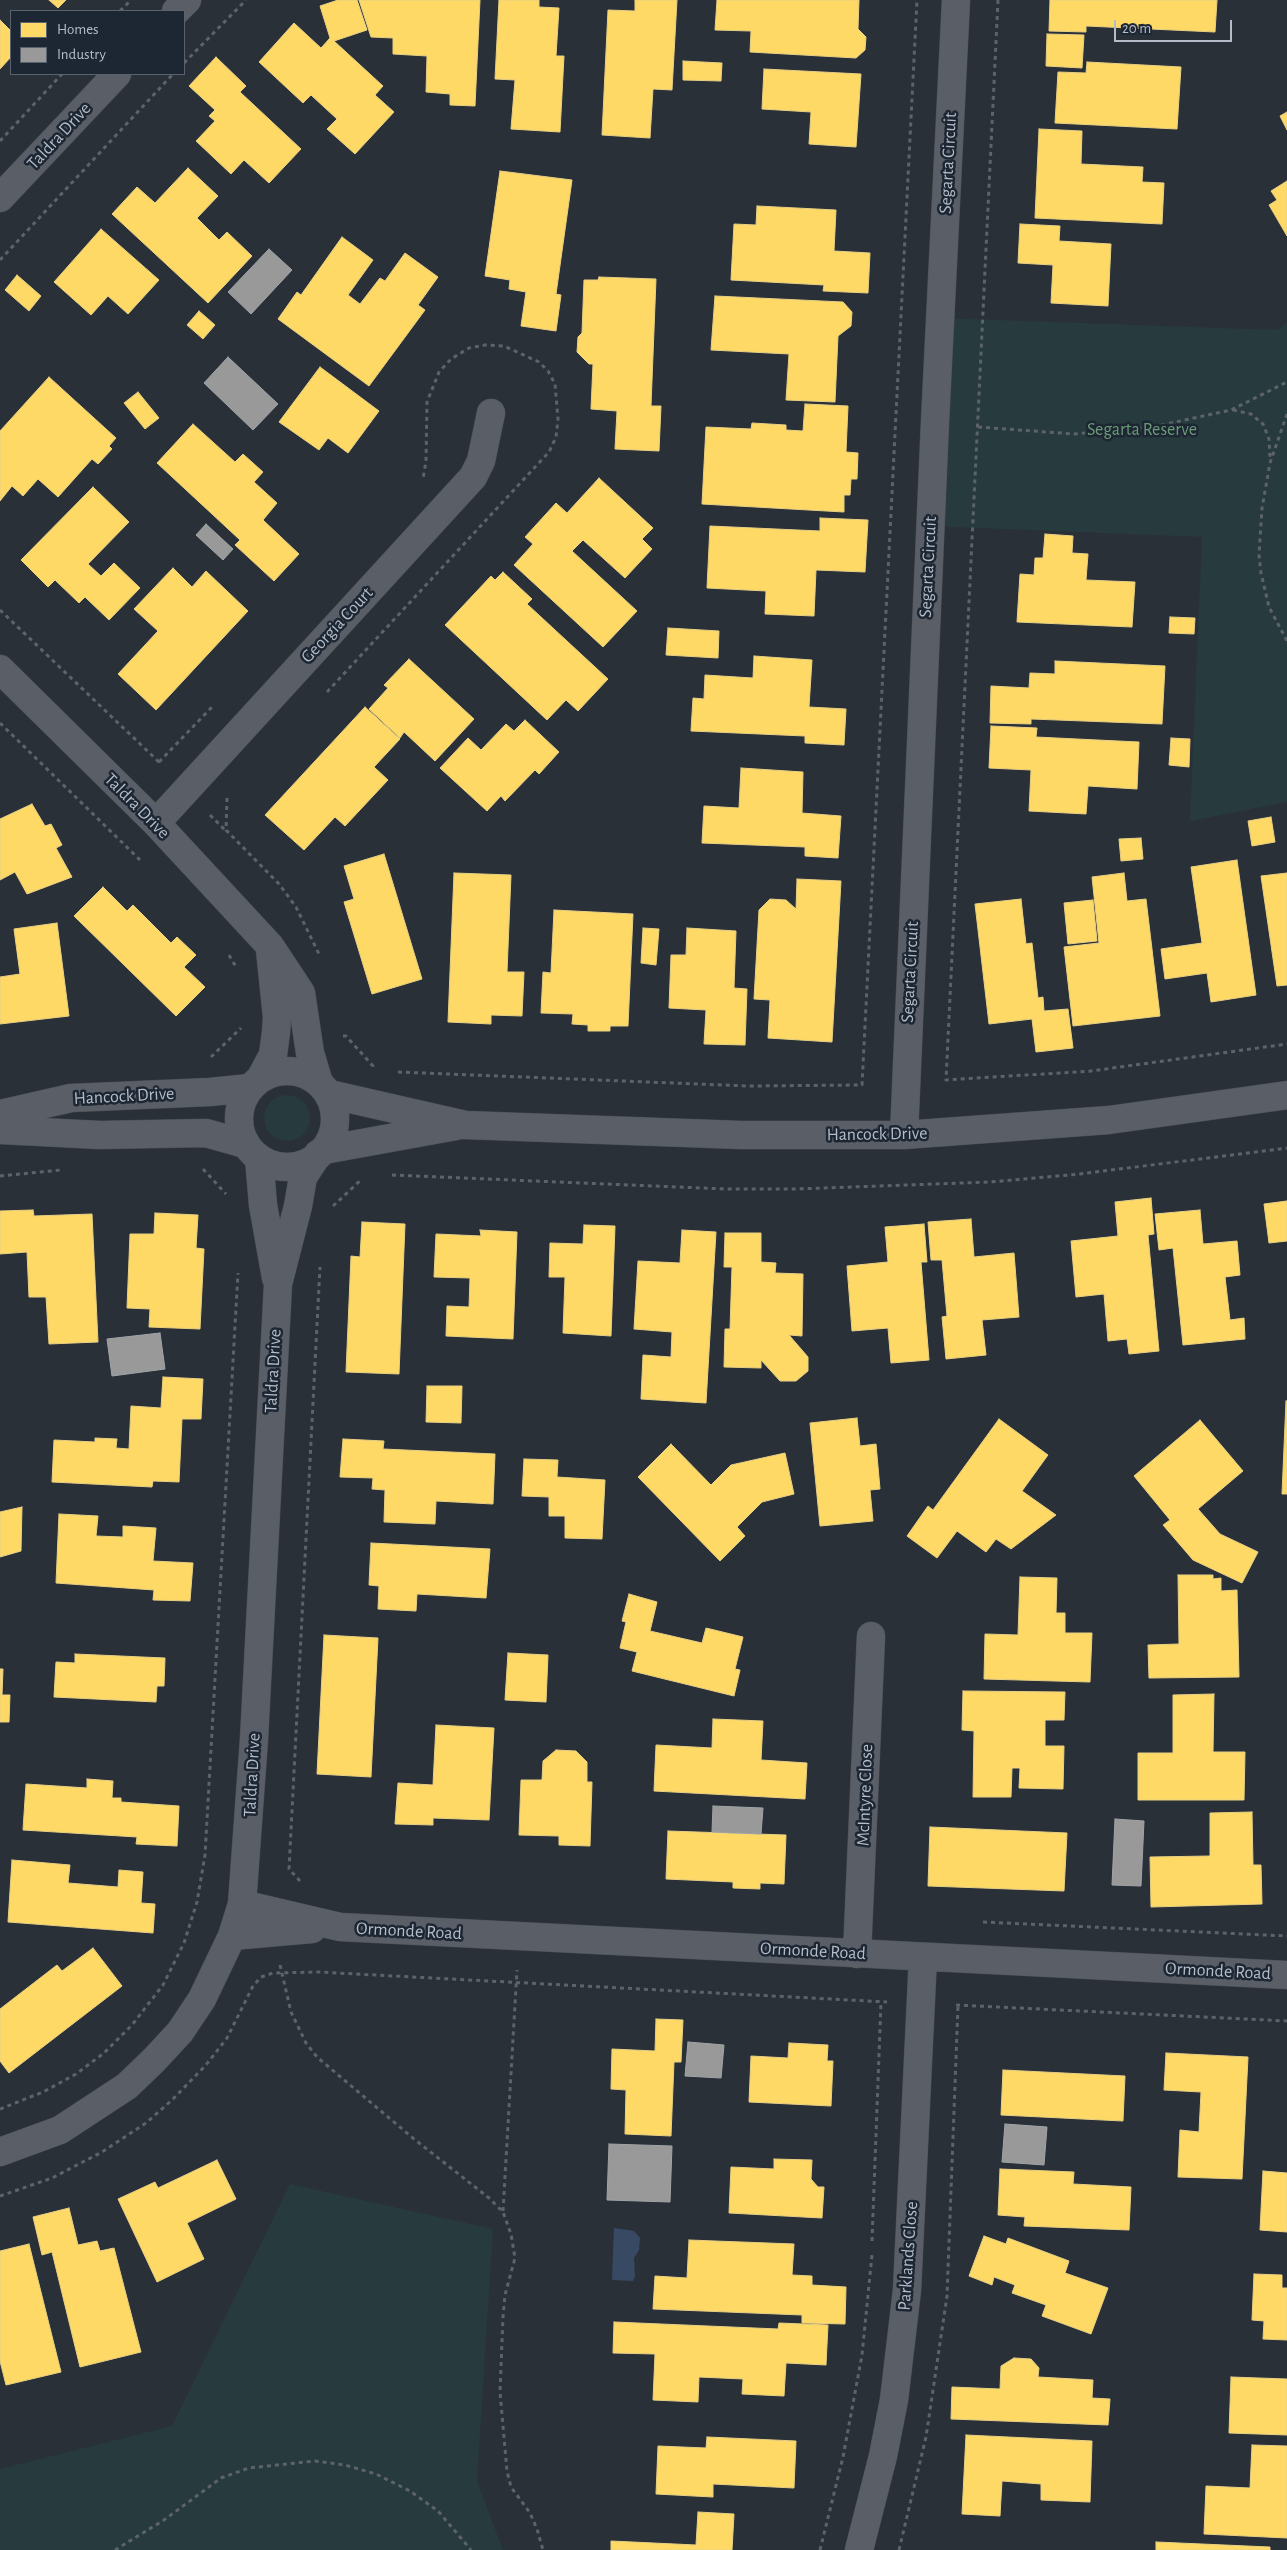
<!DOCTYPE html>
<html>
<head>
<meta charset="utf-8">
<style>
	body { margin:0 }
	#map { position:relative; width:1287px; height:2550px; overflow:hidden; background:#2a3038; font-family:"Alegreya Sans",sans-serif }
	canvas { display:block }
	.legend { position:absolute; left:10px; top:10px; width:175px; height:65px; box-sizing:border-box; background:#1d2633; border:1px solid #59626f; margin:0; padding:6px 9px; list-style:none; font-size:15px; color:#b4bcc9 }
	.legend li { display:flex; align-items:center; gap:10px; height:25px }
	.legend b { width:25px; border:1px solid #59626f }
	.scale { position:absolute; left:1114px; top:20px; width:118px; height:22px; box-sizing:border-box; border:2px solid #b4bcc9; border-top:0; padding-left:6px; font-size:15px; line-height:18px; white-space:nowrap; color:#b4bcc9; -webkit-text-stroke:4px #1d2633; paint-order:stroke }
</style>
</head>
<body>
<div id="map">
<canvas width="1287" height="2550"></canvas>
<ul class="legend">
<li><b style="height:14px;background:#ffd966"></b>Homes</li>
<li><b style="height:14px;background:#999"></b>Industry</li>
</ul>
<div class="scale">20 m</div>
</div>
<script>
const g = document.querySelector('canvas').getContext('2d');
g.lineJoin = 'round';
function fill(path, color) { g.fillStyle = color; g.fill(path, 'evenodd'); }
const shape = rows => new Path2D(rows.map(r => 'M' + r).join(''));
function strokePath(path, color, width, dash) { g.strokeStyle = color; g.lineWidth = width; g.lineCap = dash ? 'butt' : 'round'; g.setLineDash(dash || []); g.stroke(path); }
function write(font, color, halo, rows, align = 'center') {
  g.font = font + ' "Alegreya Sans",sans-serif'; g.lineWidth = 5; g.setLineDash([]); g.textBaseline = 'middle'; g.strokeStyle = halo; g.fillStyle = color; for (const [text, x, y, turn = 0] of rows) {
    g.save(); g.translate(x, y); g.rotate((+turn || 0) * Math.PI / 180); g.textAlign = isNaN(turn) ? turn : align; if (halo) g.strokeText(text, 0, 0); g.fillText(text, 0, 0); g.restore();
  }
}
const green = shape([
	[940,318,1278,330,1287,322,1287,802,1190,821,1202,537,930,526],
	'264 1118a23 23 0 1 1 46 0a23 23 0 1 1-46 0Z',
	[290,2184,493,2229,477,2481,503,2550,0,2550,0,2469,172,2426]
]);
const water = shape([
	[614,2228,634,2231,640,2238,639,2250,634,2258,635,2276,633,2281,612,2280]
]);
const homes = shape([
	[49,0,66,0,58,8,49,0],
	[338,0,357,0,367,30,334,41,383,86,375,95,394,112,355,154,327,129,337,119,311,95,303,103,259,62,294,23,321,48,330,38,320,6,338,0],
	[359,0,480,0,475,106,450,105,450,94,426,92,427,56,393,54,393,38,371,37,359,0],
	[499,0,539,0,539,7,559,8,556,56,564,56,560,132,511,129,515,80,495,79,499,0],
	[635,0,677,0,672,90,653,89,650,138,602,135,608,10,635,11,635,0],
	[717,0,859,0,858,29,866,37,865,50,856,58,750,52,751,31,715,30,717,0],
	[1050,0,1217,0,1215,32,1086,26,1086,32,1049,31,1050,0],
	[0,20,11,31,11,57,0,69,0,20],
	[1047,34,1084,35,1082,68,1046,66,1047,34],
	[216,57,246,86,240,92,301,149,269,183,244,160,231,174,196,141,215,121,209,116,215,110,189,86,216,57],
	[683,61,722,63,721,81,683,80,683,61],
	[1087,62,1181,67,1177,129,1055,123,1058,72,1086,73,1087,62],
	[764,69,861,74,856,147,809,144,811,112,762,109,764,69],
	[1287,112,1287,130,1280,116,1287,112],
	[1039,129,1082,131,1081,164,1143,167,1142,182,1164,183,1162,224,1035,218,1039,129],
	[188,168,218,196,197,218,219,240,227,232,252,256,208,303,112,214,137,187,155,203,188,168],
	[500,171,572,180,556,294,561,295,556,331,521,326,526,292,509,289,510,280,485,276,500,171],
	[1287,181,1287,236,1269,205,1277,200,1271,191,1287,181],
	[757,206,836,210,834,251,870,253,868,293,823,291,824,285,731,280,734,224,756,225,757,206],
	[1020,224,1060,226,1059,241,1111,244,1108,306,1051,303,1053,265,1018,263,1020,224],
	[101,229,159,280,128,314,108,296,91,315,54,282,101,229],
	[342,237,373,260,348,295,360,304,380,278,385,281,405,253,438,277,418,305,425,310,369,386,278,319,297,292,301,295,342,237],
	[17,275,41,296,29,311,5,290,17,275],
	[599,277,656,279,651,406,661,406,659,451,615,449,617,411,591,409,593,364,589,364,577,352,578,337,582,333,584,280,598,280,599,277],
	[715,296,843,302,852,312,851,326,838,336,835,402,786,400,789,354,711,350,715,296],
	[199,311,215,325,203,339,187,325,199,311],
	[320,367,379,411,348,453,328,438,319,450,279,422,320,367],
	[49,377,116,438,109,446,112,449,98,464,92,459,58,497,38,479,23,496,12,486,0,501,0,431,49,377],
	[138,392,159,418,145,429,124,403,138,392],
	[805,404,848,406,846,452,858,453,857,479,851,479,850,495,844,495,844,512,702,504,706,427,751,429,752,423,786,425,786,430,803,431,805,404],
	[193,424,235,462,243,454,263,472,254,482,277,503,263,520,299,554,274,581,235,545,240,540,157,463,193,424],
	[599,478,653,528,642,539,652,549,625,578,583,540,572,551,637,611,603,647,514,565,533,544,525,537,556,503,567,513,599,478],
	[93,487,129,522,88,564,101,576,114,563,140,588,109,620,85,597,79,603,55,580,48,587,21,560,93,487],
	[820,518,868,520,865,572,816,570,814,616,765,614,766,591,707,588,710,526,820,531,820,518],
	[1045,534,1073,536,1072,553,1088,554,1086,580,1135,582,1132,627,1017,622,1020,574,1034,575,1035,558,1043,558,1045,534],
	[173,568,192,587,206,571,248,611,156,710,118,674,158,631,134,609,173,568],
	[503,572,532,599,527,604,608,679,578,711,566,700,547,720,445,625,491,576,495,580,503,572],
	[1170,617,1195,618,1194,634,1169,633,1170,617],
	[668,628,719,631,718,658,666,655,668,628],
	[754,656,812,660,809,707,846,709,844,745,805,743,805,736,691,731,693,698,704,699,705,675,753,678,754,656],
	[409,659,474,719,435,761,404,732,400,738,369,709,388,688,384,685,409,659],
	[1055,661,1165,666,1162,724,1031,719,1031,724,990,723,991,686,1029,688,1030,673,1055,674,1055,661],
	[365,707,400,739,374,767,388,780,345,826,335,817,304,850,265,815,365,707],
	[525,720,559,752,539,774,535,770,505,801,501,796,487,811,440,768,468,738,481,750,506,724,514,731,525,720],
	[991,726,1037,728,1036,737,1139,742,1137,789,1088,786,1086,814,1029,811,1031,770,989,768,991,726],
	[1171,738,1190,739,1189,767,1169,765,1171,738],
	[741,768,803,772,802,813,841,816,838,858,805,856,805,847,702,843,704,806,739,808,741,768],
	[32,804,45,826,51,824,62,845,56,848,72,877,27,894,15,872,0,880,0,819,32,804],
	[1271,817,1275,842,1252,846,1248,821,1271,817],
	[1141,838,1143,859,1121,861,1119,839,1141,838],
	[384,854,422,979,372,994,344,902,354,899,344,866,384,854],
	[1237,860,1256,995,1211,1002,1207,973,1165,979,1161,949,1202,943,1191,867,1237,860],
	[454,873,511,875,507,972,524,972,522,1016,491,1015,491,1024,448,1022,454,873],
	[1124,873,1127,901,1146,899,1160,1016,1073,1026,1064,947,1099,943,1092,877,1124,873],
	[1287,873,1287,985,1277,986,1261,876,1287,873],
	[797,879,841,881,832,1042,768,1038,770,1000,754,999,759,910,770,899,786,900,796,909,797,879],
	[103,887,127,911,133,905,171,943,177,937,196,955,184,967,205,987,176,1016,74,916,103,887],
	[1021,899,1026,944,1032,943,1038,998,1043,997,1044,1011,1068,1009,1073,1048,1036,1052,1032,1019,989,1024,975,904,1021,899],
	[1093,900,1097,941,1068,944,1064,903,1093,900],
	[554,910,633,914,628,1026,610,1026,610,1031,588,1031,588,1025,572,1024,573,1014,541,1013,543,972,551,973,554,910],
	[57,923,69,1016,0,1024,0,977,20,974,14,929,57,923],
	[643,928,659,929,656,965,641,963,643,928],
	[687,928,736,931,734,988,747,989,745,1045,704,1044,706,1010,669,1008,671,955,686,955,687,928],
	[1151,1198,1154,1234,1148,1235,1159,1351,1129,1354,1127,1339,1108,1341,1104,1294,1076,1297,1071,1241,1118,1236,1115,1202,1151,1198],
	[1287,1201,1287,1241,1269,1243,1264,1204,1287,1201],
	[33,1210,34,1216,92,1214,98,1342,49,1344,46,1297,29,1297,27,1252,0,1254,0,1211,33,1210],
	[1200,1210,1203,1244,1237,1241,1240,1275,1225,1277,1230,1320,1244,1318,1245,1339,1183,1345,1173,1248,1159,1250,1155,1214,1200,1210],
	[155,1213,198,1215,196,1248,204,1249,200,1329,149,1327,150,1309,127,1308,130,1234,154,1234,155,1213],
	[971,1219,974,1257,1014,1253,1019,1317,982,1320,986,1355,946,1359,942,1317,947,1316,942,1260,931,1260,928,1222,971,1219],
	[362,1222,405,1224,399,1374,346,1372,351,1256,360,1257,362,1222],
	[924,1224,927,1262,921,1262,929,1360,891,1363,888,1328,852,1331,847,1266,888,1262,885,1227,924,1224],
	[584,1225,615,1226,611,1336,563,1333,565,1277,549,1277,550,1243,583,1244,584,1225],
	[480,1230,517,1232,513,1339,446,1336,447,1306,469,1307,470,1278,434,1277,436,1234,481,1236,480,1230],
	[682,1230,716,1232,706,1403,641,1399,643,1355,671,1357,672,1332,634,1329,638,1261,680,1263,682,1230],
	[725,1233,761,1233,761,1262,776,1263,775,1273,803,1274,802,1336,789,1335,808,1357,808,1371,796,1381,780,1381,761,1360,761,1368,724,1367,725,1329,730,1329,732,1267,724,1267,725,1233],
	[163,1377,203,1379,201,1419,182,1419,179,1482,153,1481,152,1487,52,1482,54,1440,95,1442,95,1438,117,1439,116,1448,129,1449,131,1406,161,1408,163,1377],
	[427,1386,462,1386,461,1423,426,1422,427,1386],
	[1286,1401,1287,1401,1287,1494,1282,1494,1286,1401],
	[857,1418,860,1446,876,1444,880,1489,870,1490,873,1521,820,1526,810,1423,857,1418],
	[999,1419,1048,1455,1022,1491,1056,1515,1011,1549,996,1539,986,1552,957,1531,937,1558,907,1536,928,1506,933,1510,999,1419],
	[1200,1420,1243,1471,1198,1509,1220,1534,1258,1552,1242,1583,1193,1560,1163,1525,1170,1520,1134,1476,1200,1420],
	[343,1439,384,1441,383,1449,495,1454,493,1504,436,1501,435,1524,384,1522,385,1490,372,1489,373,1478,340,1477,343,1439],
	[671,1444,711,1485,731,1465,785,1453,794,1494,762,1502,737,1527,745,1536,720,1561,638,1477,671,1444],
	[524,1459,558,1460,557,1477,605,1480,602,1539,565,1538,565,1516,549,1516,549,1497,522,1496,524,1459],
	[22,1507,21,1551,0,1557,0,1512,22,1507],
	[59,1514,98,1516,96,1536,123,1537,123,1526,156,1528,153,1561,193,1563,190,1601,153,1600,154,1590,56,1583,59,1514],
	[371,1543,490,1549,486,1598,417,1594,416,1611,378,1609,379,1586,369,1585,371,1543],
	[1178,1575,1213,1575,1213,1579,1221,1578,1221,1591,1237,1590,1239,1677,1149,1678,1148,1645,1179,1644,1178,1575],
	[1020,1577,1057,1578,1056,1613,1065,1613,1065,1633,1092,1633,1090,1682,984,1679,985,1634,1018,1635,1020,1577],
	[629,1594,657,1602,650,1631,702,1643,706,1628,743,1637,735,1669,740,1670,734,1696,632,1671,637,1652,620,1648,626,1622,622,1621,629,1594],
	[324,1635,378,1638,371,1777,317,1774,324,1635],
	[508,1653,548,1655,546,1702,505,1700,508,1653],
	[75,1654,165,1658,164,1686,157,1686,156,1702,54,1697,56,1662,75,1663,75,1654],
	[0,1669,3,1669,2,1695,10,1695,9,1722,0,1722,0,1669],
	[963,1691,1065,1692,1064,1720,1045,1720,1045,1746,1064,1746,1063,1789,1019,1788,1020,1768,1012,1768,1011,1797,973,1797,974,1731,962,1730,963,1691],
	[1214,1694,1213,1752,1245,1752,1244,1800,1138,1800,1138,1753,1173,1753,1173,1695,1214,1694],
	[713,1719,763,1721,761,1760,807,1763,805,1799,654,1791,656,1745,712,1748,713,1719],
	[436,1725,494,1728,489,1820,433,1818,433,1825,395,1824,398,1783,433,1785,436,1725],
	[556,1750,576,1751,587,1762,587,1782,592,1782,590,1846,559,1845,559,1836,519,1835,521,1780,542,1780,543,1761,556,1750],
	[87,1779,113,1781,112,1798,121,1798,121,1802,179,1806,177,1846,136,1844,137,1837,23,1830,26,1784,87,1788,87,1779],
	[1252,1812,1253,1865,1261,1865,1262,1904,1151,1907,1150,1857,1210,1856,1210,1813,1252,1812],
	[930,1827,1067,1833,1064,1891,928,1886,930,1827],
	[668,1831,786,1835,784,1884,760,1883,760,1889,733,1888,733,1882,666,1879,668,1831],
	[12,1860,70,1865,68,1883,118,1887,119,1870,143,1872,141,1903,155,1904,153,1933,8,1922,12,1860],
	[93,1948,122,1986,9,2073,0,2061,0,2009,57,1965,62,1971,93,1948],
	[656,2019,683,2020,681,2062,674,2062,671,2136,625,2134,626,2090,611,2089,612,2049,655,2051,656,2019],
	[789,2043,828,2045,827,2061,833,2061,831,2106,749,2102,751,2056,788,2058,789,2043],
	[1166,2053,1248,2057,1242,2179,1178,2177,1180,2130,1199,2132,1201,2092,1164,2090,1166,2053],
	[1003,2070,1125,2076,1123,2121,1001,2115,1003,2070],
	[774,2159,812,2160,811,2179,818,2187,824,2187,822,2218,729,2213,731,2167,774,2169,774,2159],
	[217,2160,236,2199,187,2223,204,2259,157,2282,118,2199,155,2182,158,2188,217,2160],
	[1000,2169,1074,2172,1073,2184,1131,2187,1129,2230,1024,2226,1025,2217,998,2215,1000,2169],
	[1263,2171,1287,2173,1287,2232,1260,2230,1263,2171],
	[69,2208,78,2245,97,2241,100,2251,114,2248,141,2352,80,2367,52,2252,42,2255,33,2217,69,2208],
	[984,2236,1006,2244,1008,2238,1069,2261,1065,2273,1108,2288,1091,2334,1042,2316,1046,2305,1012,2293,1015,2285,994,2277,992,2285,969,2276,984,2236],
	[689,2240,794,2244,792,2275,812,2276,812,2285,846,2287,845,2324,802,2323,802,2315,653,2309,655,2276,687,2278,689,2240],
	[29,2244,61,2372,6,2385,0,2361,0,2251,29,2244],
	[1254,2274,1282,2275,1282,2288,1287,2288,1287,2340,1263,2339,1264,2321,1252,2320,1254,2274],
	[614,2322,778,2329,779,2323,828,2325,826,2365,786,2363,784,2396,742,2394,743,2379,699,2377,698,2402,653,2400,655,2354,613,2353,614,2322],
	[1014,2358,1031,2359,1039,2368,1038,2377,1093,2380,1092,2398,1110,2399,1108,2425,951,2419,952,2387,1000,2389,1001,2366,1014,2358],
	[1231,2377,1287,2379,1287,2435,1229,2433,1231,2377],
	[966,2435,1092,2441,1090,2502,1041,2500,1041,2484,1002,2481,1000,2516,962,2514,966,2435],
	[707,2437,796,2441,794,2488,713,2484,713,2497,656,2494,658,2446,706,2448,707,2437],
	[1252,2445,1287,2446,1287,2538,1204,2534,1206,2486,1250,2488,1252,2445],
	[698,2512,734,2514,732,2550,611,2550,611,2541,696,2545,698,2512],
	[1156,2542,1270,2547,1270,2550,1156,2550,1156,2542]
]);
const industry = shape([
	[269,249,292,270,251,314,228,292,269,249],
	[228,357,278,404,253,430,204,383,228,357],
	[206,524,233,549,223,560,196,535,206,524],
	[160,1333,165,1369,112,1376,107,1339,160,1333],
	[713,1806,763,1808,761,1834,712,1832,713,1806],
	[1115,1819,1144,1821,1141,1886,1112,1885,1115,1819],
	[688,2042,724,2045,721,2078,685,2076,688,2042],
	[1005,2124,1047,2127,1044,2165,1002,2162,1005,2124],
	[609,2144,672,2146,670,2202,607,2200,609,2144]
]);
const path = shape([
	[998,0,946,1080,1091,1071,1287,1044],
	[120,11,131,0],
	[184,63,246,0],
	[0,141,62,74],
	[0,260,173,74],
	[1233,410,1251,414,1263,424,1269,439,1270,457],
	[1287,414,1270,463,1262,508,1259,555,1261,573,1269,607,1287,641],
	[978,427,1074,434,1157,426,1231,410,1287,382],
	[0,610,160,763],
	[327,692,549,452,556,437,558,419,555,384,548,371,539,362,504,346,485,345,469,348,451,359,439,372,427,402,426,461,423,479],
	[0,723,140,860],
	[159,762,212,707],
	[227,798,226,830,279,884,296,907,319,954],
	[210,815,225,830],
	[229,955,236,967],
	[343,1036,346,1036,373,1066,373,1068],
	[211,1057,241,1028],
	[398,1072,748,1086,862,1085,917,0],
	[203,1169,226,1194],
	[392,1175,725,1189,796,1189,990,1182,1080,1174,1287,1148],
	[0,1176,61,1170],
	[333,1206,362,1179],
	[300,1881,289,1869,320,1267],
	[983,1922,1287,1936],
	[280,1965,291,2012,306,2043,317,2057,414,2139,489,2198,503,2212,511,2234,515,2258,505,2295,503,2317,500,2392,507,2471,511,2487,530,2513,537,2529,543,2550],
	[956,2005,1287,2021],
	[0,2109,43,2092,76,2074,104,2053,132,2025,163,1985,184,1943,197,1902,205,1855,238,1273],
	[0,2196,52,2178,102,2152,146,2123,172,2100,206,2065,227,2038,253,1986,261,1977,273,1973,318,1972,887,2002],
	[503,2211,517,1970],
	[872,2241,881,2002],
	[115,2550,164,2520,221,2478,249,2468,315,2461,345,2465,376,2474,410,2491,438,2511,471,2550],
	[820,2550,843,2457,862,2355,872,2255],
	[899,2550,926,2437,947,2296,958,2005]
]);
const street = shape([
	[176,11,187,0],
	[0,198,117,74],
	[0,669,156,823,270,946,301,993,310,1053,319,1083],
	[156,823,473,477,481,461,491,413],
	'239 1119a48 48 0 1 1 96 0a48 48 0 1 1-96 0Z',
	[260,1079,273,1055,276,1032,277,1017,270,950],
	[329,1094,465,1125,741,1135,904,1135,1109,1120,1287,1095],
	[0,1114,71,1098,210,1092,250,1088],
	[0,1130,100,1135,206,1133,245,1144],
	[904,1135,935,422,956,0],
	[324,1150,456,1126],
	[259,1158,263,1205,276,1278],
	[242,1904,340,1927,1287,1975],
	[232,1936,312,1929],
	[857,1954,871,1636],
	[0,2152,60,2130,127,2086,154,2060,180,2032,202,1999,232,1936,242,1904,254,1739,278,1284,298,1206,303,1177,318,1154],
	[859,2550,883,2456,894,2400,907,2290,923,1957]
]);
const streetNames = [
	["Taldra Drive",59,136,-47],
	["Segarta Circuit",948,163,-87],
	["Segarta Circuit",928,567,-87],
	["Georgia Court",337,625,-47],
	["Taldra Drive",137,806,45],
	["Segarta Circuit",910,972,-87],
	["Hancock Drive",124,1096,-3],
	["Hancock Drive",877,1134,-1],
	["Taldra Drive",273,1371,-87],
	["Taldra Drive",252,1775,-87],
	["McIntyre Close",865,1795,-88],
	["Ormonde Road",409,1931,3],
	["Ormonde Road",813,1951,3],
	["Ormonde Road",1218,1971,3],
	["Parklands Close",908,2256,-86]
];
const parkNames = [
	["Segarta Reserve",1142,430]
];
fill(green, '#273a3e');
fill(water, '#384963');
fill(homes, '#ffd966');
strokePath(homes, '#e8d084', 1);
fill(industry, '#999');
strokePath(industry, '#a1a4a7', 1);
strokePath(street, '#484c53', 29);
strokePath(path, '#5d636a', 3, [4, 4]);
strokePath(street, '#5a5e66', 28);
write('18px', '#b4bcc9', '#1d2633', streetNames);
write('18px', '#6b9a76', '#1d2633', parkNames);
</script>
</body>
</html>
